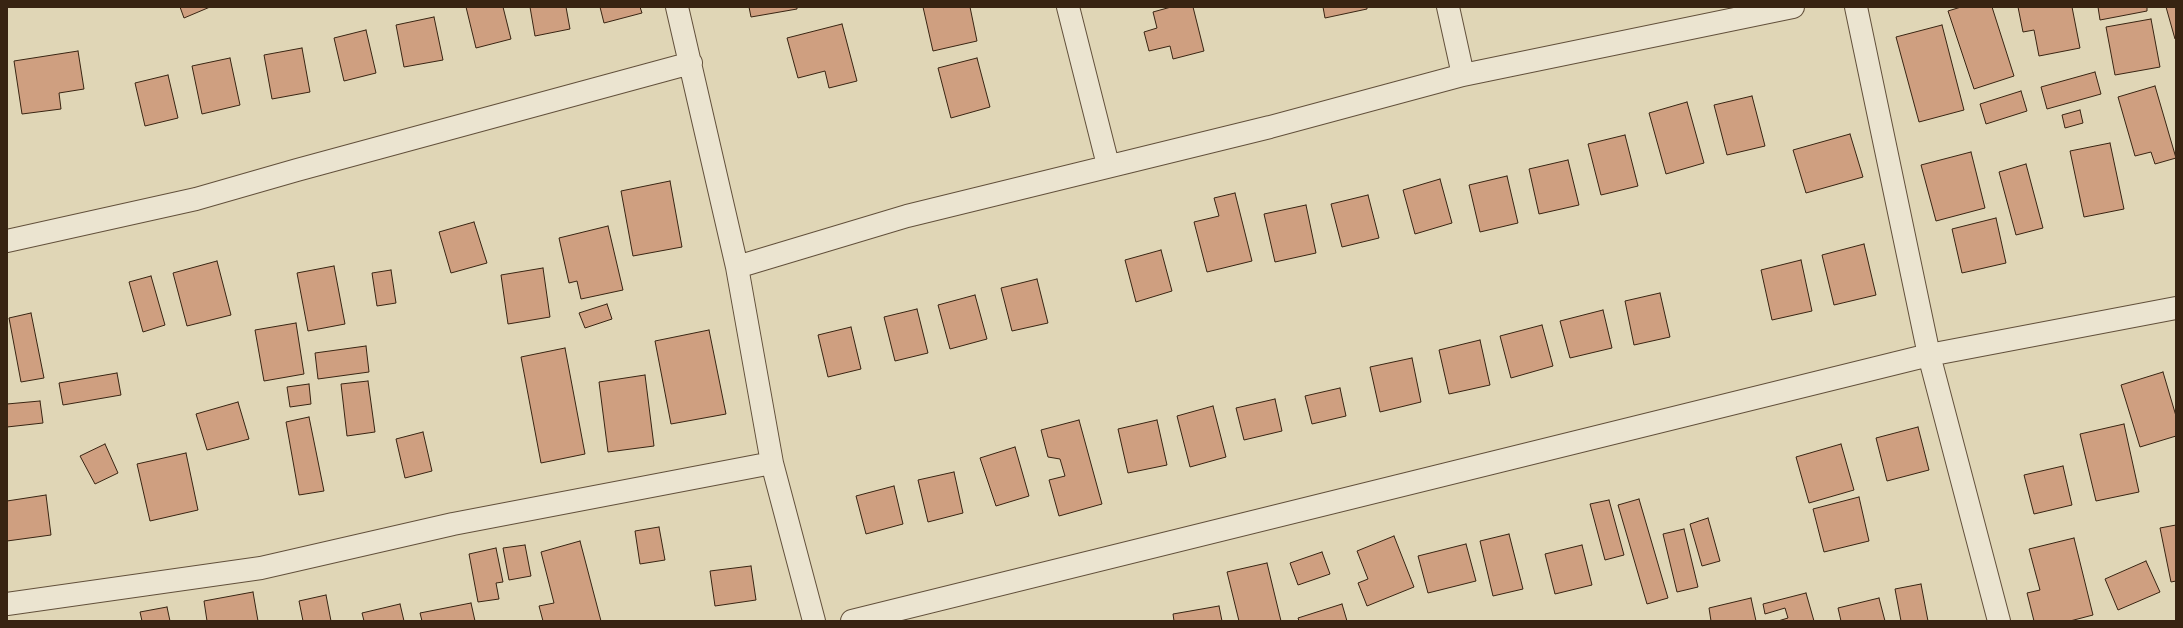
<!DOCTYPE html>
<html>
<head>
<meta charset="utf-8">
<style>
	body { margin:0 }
	#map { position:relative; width:2183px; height:628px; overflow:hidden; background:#e0d6b6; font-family:Alegreya,serif }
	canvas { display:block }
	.frame { position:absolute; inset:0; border:8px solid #382412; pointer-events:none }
</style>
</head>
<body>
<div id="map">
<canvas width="2183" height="628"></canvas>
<div class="frame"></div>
</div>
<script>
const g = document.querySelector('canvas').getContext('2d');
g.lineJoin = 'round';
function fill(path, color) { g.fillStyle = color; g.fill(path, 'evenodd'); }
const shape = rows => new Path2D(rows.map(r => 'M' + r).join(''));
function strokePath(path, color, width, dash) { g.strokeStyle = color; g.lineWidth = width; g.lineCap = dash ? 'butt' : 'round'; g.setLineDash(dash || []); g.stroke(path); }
const building = shape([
	[180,7,210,7,184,18,180,7],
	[466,7,503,7,511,39,476,48,466,7],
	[530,7,566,7,570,29,535,36,530,7],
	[600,7,640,7,642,13,604,23,600,7],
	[749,7,797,7,797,9,751,17,749,7],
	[923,7,970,7,977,41,933,51,923,7],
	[1171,7,1193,7,1204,51,1173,59,1170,46,1149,51,1144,32,1157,28,1153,12,1171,7],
	[1323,7,1367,7,1367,9,1325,18,1323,7],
	[1961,7,1992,7,2014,76,1974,89,1948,11,1961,7],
	[2018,7,2072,7,2080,48,2039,56,2034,30,2023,32,2018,7],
	[2098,7,2147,7,2147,11,2100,20,2098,7],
	[2166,7,2176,7,2176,39,2175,39,2166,7],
	[434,17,443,60,404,67,396,25,434,17],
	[2151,19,2160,67,2115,75,2106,27,2151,19],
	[842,24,857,81,829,88,825,71,798,78,787,38,842,24],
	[1942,25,1964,110,1919,122,1896,37,1942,25],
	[366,30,376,73,344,81,334,38,366,30],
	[302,48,310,92,272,99,264,55,302,48],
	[78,51,84,89,59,93,61,109,22,114,14,61,78,51],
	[230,58,240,105,202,114,192,66,230,58],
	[977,58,990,107,951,118,938,68,977,58],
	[2095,72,2101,94,2047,109,2041,87,2095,72],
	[168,75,178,118,145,126,135,83,168,75],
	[2155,86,2176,158,2155,164,2151,152,2135,156,2118,97,2155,86],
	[2021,91,2027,111,1986,124,1980,104,2021,91],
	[1752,96,1765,146,1727,155,1714,105,1752,96],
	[1687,102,1704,163,1666,174,1649,113,1687,102],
	[2080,110,2083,123,2065,128,2062,115,2080,110],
	[1850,134,1863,177,1806,193,1793,150,1850,134],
	[1625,135,1638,186,1601,195,1588,144,1625,135],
	[2110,143,2124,209,2084,217,2070,151,2110,143],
	[1971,152,1985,208,1936,221,1921,165,1971,152],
	[1568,160,1579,205,1539,214,1529,169,1568,160],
	[2026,164,2043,228,2016,235,1999,172,2026,164],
	[1507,176,1518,223,1480,232,1469,185,1507,176],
	[1440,179,1452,223,1415,234,1403,190,1440,179],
	[670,181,682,247,633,256,621,191,670,181],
	[1235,193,1252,261,1207,272,1194,222,1219,216,1214,198,1235,193],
	[1368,195,1379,238,1342,247,1331,204,1368,195],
	[1306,205,1316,253,1275,262,1264,214,1306,205],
	[1996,218,2006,263,1962,273,1952,229,1996,218],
	[474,222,487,263,451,273,439,232,474,222],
	[608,226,623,290,581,299,577,281,569,283,559,238,608,226],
	[1864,244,1876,295,1834,305,1822,255,1864,244],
	[1161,250,1172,291,1136,302,1125,260,1161,250],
	[1801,260,1812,311,1772,320,1761,270,1801,260],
	[217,261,231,315,187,326,173,273,217,261],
	[334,266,345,324,308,331,297,273,334,266],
	[543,268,550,317,508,324,501,275,543,268],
	[391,270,396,303,377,306,372,273,391,270],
	[151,276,165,325,143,332,129,282,151,276],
	[1037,279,1048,323,1012,331,1001,288,1037,279],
	[1660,293,1670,337,1634,345,1625,301,1660,293],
	[975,295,987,339,950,349,938,305,975,295],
	[607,304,612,319,585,328,579,313,607,304],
	[917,309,928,353,895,361,884,317,917,309],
	[1603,310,1612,348,1570,358,1560,321,1603,310],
	[31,313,44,378,21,382,9,318,31,313],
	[296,323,304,374,264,381,255,330,296,323],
	[1542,325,1553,366,1511,378,1500,336,1542,325],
	[851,327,861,369,828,377,818,335,851,327],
	[709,330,726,414,671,424,655,341,709,330],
	[1480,340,1490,385,1449,394,1439,350,1480,340],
	[366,346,369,372,318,379,315,353,366,346],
	[565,348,585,454,541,463,521,357,565,348],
	[1412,358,1421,402,1380,412,1370,367,1412,358],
	[2163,372,2176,416,2176,436,2140,447,2121,385,2163,372],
	[117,373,121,395,63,405,59,383,117,373],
	[645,375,654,446,608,452,599,382,645,375],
	[368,381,375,432,347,436,341,384,368,381],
	[309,384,311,404,290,407,287,387,309,384],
	[1340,388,1346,416,1312,424,1305,396,1340,388],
	[1275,399,1282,431,1244,440,1236,408,1275,399],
	[40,401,43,423,7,427,7,404,40,401],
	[238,402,249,439,207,450,196,414,238,402],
	[1213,406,1226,457,1190,467,1177,416,1213,406],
	[309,417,324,491,299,495,286,422,309,417],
	[1079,420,1102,504,1059,516,1049,480,1065,476,1060,459,1048,457,1041,430,1079,420],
	[1157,420,1167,465,1128,473,1118,429,1157,420],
	[2124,424,2139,492,2096,501,2080,434,2124,424],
	[1918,427,1929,470,1887,481,1876,438,1918,427],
	[423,432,432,471,405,478,396,439,423,432],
	[105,444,118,473,95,484,80,456,105,444],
	[1841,444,1854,490,1809,503,1796,457,1841,444],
	[1015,447,1029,496,996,506,980,458,1015,447],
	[186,453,198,510,150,521,137,464,186,453],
	[2063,466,2072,505,2034,514,2024,475,2063,466],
	[954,472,963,513,928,522,918,480,954,472],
	[894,486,903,524,866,534,856,496,894,486],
	[46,495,51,535,7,541,7,501,46,495],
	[1859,497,1869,541,1824,552,1813,509,1859,497],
	[1639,499,1668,598,1647,604,1618,505,1639,499],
	[1609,500,1624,555,1605,560,1590,504,1609,500],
	[1708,518,1720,561,1702,566,1690,524,1708,518],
	[2176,525,2176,581,2171,582,2160,528,2176,525],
	[659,527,665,560,640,564,635,531,659,527],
	[1684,529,1698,587,1677,592,1663,534,1684,529],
	[1509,534,1523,589,1493,596,1480,541,1509,534],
	[1394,536,1414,587,1367,606,1358,583,1368,579,1357,551,1394,536],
	[2074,538,2093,615,2070,621,2034,621,2027,593,2040,590,2029,549,2074,538],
	[580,541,601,621,543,621,539,606,554,603,541,552,580,541],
	[1466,544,1476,581,1428,593,1418,556,1466,544],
	[525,545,531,576,509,580,503,548,525,545],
	[1582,545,1592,585,1555,594,1545,554,1582,545],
	[496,548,503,582,496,583,499,599,478,602,469,554,496,548],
	[1322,552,1330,574,1298,585,1290,563,1322,552],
	[2146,561,2160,592,2118,610,2105,579,2146,561],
	[1267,563,1281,621,1239,621,1227,572,1267,563],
	[751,566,756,600,715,606,710,571,751,566],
	[1921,584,1928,621,1901,621,1895,589,1921,584],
	[253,592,258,621,207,621,204,601,253,592],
	[1806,593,1814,621,1778,621,1788,618,1785,608,1765,614,1763,604,1806,593],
	[326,595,331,621,303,621,299,601,326,595],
	[1751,598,1756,621,1711,621,1709,608,1751,598],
	[1879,598,1885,621,1841,621,1838,608,1879,598],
	[471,603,475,621,422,621,420,613,471,603],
	[400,604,404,621,364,621,362,613,400,604],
	[1342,604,1347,621,1299,621,1298,618,1342,604],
	[1219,606,1222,621,1174,621,1173,614,1219,606],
	[167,607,170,621,142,621,140,612,167,607]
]);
const minor = shape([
	[677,7,737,267,907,216,1270,127,1463,75,1793,7],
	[1068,7,1108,165],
	[1448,7,1463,75],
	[1856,7,1929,355,1999,621],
	[7,241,196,199,297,170,691,63],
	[737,267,772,463,814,621],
	[7,604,261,568,453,524,772,463],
	[852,621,1929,355,2176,308]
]);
fill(building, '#cf9f80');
strokePath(building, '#382412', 1);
strokePath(minor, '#62503b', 24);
strokePath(minor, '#ebe4d0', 22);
</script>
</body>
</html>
